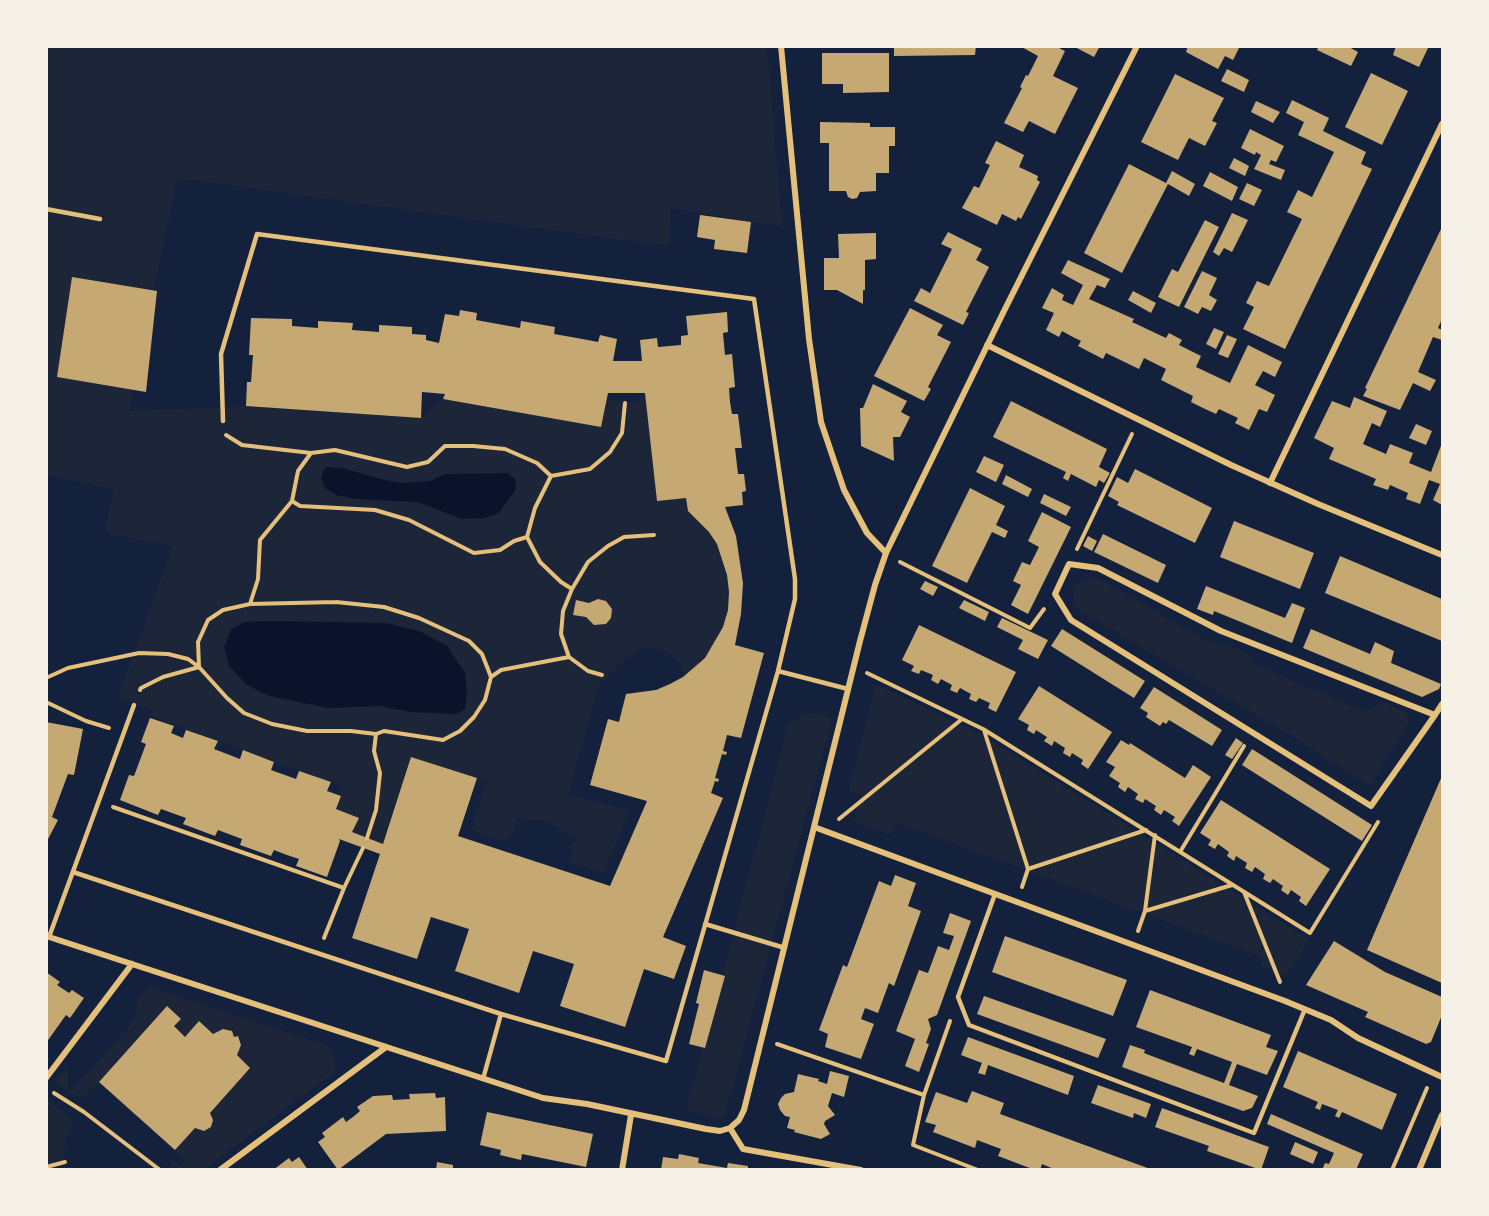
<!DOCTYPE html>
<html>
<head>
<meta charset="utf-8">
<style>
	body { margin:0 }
	#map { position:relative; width:1489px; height:1216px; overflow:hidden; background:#14213d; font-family:Poppins,sans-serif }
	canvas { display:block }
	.frame { position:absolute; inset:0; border:48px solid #f6f1e7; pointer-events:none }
</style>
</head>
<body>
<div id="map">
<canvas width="1489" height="1216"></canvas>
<div class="frame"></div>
</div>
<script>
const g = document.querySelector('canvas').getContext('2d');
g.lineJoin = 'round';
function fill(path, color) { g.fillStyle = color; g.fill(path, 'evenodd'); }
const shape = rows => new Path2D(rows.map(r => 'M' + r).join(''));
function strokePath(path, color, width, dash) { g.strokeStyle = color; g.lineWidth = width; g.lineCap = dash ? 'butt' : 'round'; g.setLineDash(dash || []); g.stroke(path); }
const green = shape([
	[46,47,767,47,782,227,671,208,669,244,629,241,177,178,129,411,247,406,421,418,443,399,601,427,607,399,637,403,640,397,646,396,657,501,686,498,688,511,709,532,717,544,727,575,728,610,723,627,712,648,696,667,683,677,682,666,670,654,660,649,642,648,634,651,635,655,625,659,598,687,568,795,630,810,603,873,570,862,572,848,571,843,576,842,576,838,574,835,566,834,549,821,527,820,521,817,516,819,515,829,505,842,471,830,487,781,412,757,383,844,367,838,352,832,359,818,336,809,343,787,151,716,152,710,118,697,173,546,105,533,113,489,47,475],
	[1087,578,1102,580,1211,643,1221,643,1248,653,1254,664,1364,711,1385,703,1407,713,1410,718,1410,722,1369,786,1292,736,1080,611,1075,605,1073,592,1075,586],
	[876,684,981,734,1309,939,1286,976,1261,966,1262,957,925,833,895,823,890,835,854,822,861,795,848,791],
	[813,713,832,718,724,1119,686,1110,789,724,800,716],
	[150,987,329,1046,337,1070,203,1170,173,1169,170,1162,171,1159,179,1166,186,1160,175,1150,195,1128,204,1131,211,1127,213,1120,210,1113,250,1068,237,1055,241,1045,238,1037,234,1037,232,1031,223,1029,213,1034,199,1021,185,1037,174,1026,181,1019,167,1007,87,1094,82,1096,71,1094,54,1081,67,1066,69,1091,71,1091,137,1017,136,1002],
	[47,1100,69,1116,72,1126,65,1139,64,1158,47,1163,46,1124,48,1122]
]);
const water = shape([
	[327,467,342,468,384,480,400,483,430,481,445,474,507,473,515,479,516,489,499,513,484,518,462,519,418,502,355,499,336,495,325,488,321,478,323,471],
	[270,621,387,623,419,631,447,646,465,673,467,693,465,709,456,714,410,712,380,706,328,708,269,696,247,685,229,666,224,647,231,630,244,622]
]);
const building = shape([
	[894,46,976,46,975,55,894,56],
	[1020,46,1055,46,1065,51,1053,76,1078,88,1055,134,1029,121,1023,132,1004,123,1022,88,1020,87,1026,75,1028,76,1038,56],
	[1073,46,1100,46,1094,57],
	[1188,46,1240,46,1233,60,1225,56,1218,69,1186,52],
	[1319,46,1347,46,1358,52,1351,66,1317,50],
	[1396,46,1429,46,1419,67,1393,55],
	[822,53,889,53,889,92,843,93,843,84,822,84],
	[1227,69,1249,80,1244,92,1221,81],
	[1371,73,1408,91,1382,145,1345,127],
	[1175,74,1224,98,1212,121,1217,123,1205,146,1189,138,1178,160,1141,142],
	[1292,100,1329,118,1323,131,1366,152,1361,164,1372,169,1285,349,1243,329,1254,307,1246,303,1257,281,1269,286,1302,219,1287,212,1298,190,1312,197,1334,152,1298,135,1304,122,1286,113],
	[1256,101,1280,112,1273,123,1251,112],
	[820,122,870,123,870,127,895,127,895,146,889,146,889,173,876,173,876,191,860,192,857,198,852,199,848,197,846,191,829,191,829,143,820,143],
	[1250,129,1284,146,1276,162,1271,160,1269,164,1285,170,1281,180,1254,169,1261,155,1256,152,1255,155,1241,148],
	[996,141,1024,155,1019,167,1038,176,1037,180,1040,182,1021,219,1018,217,1016,221,1002,214,997,225,962,208,974,186,979,188,990,165,985,163],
	[1234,158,1249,166,1245,176,1229,168],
	[1129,164,1166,183,1172,171,1195,184,1189,196,1168,184,1122,273,1084,253],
	[1210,172,1238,187,1232,201,1203,186],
	[1247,183,1262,190,1254,206,1239,199],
	[1232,213,1248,220,1232,252,1224,248,1219,256,1213,252],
	[700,215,751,222,747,253,714,249,715,240,697,237],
	[1205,220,1219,227,1179,307,1158,297,1172,269,1178,272],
	[1442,227,1442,319,1438,328,1442,330,1442,340,1433,337,1418,372,1436,380,1430,391,1413,383,1400,410,1363,396,1367,389,1365,388],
	[948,232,982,249,976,260,989,267,966,312,969,313,963,325,914,301,921,288,930,293,952,249,941,244],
	[876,233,876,259,865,260,865,290,863,290,863,304,837,290,824,290,824,258,839,258,838,234],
	[1068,260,1110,279,1105,288,1097,285,1089,299,1134,319,1132,322,1166,338,1169,333,1182,340,1179,345,1201,356,1196,367,1230,383,1248,345,1282,362,1275,377,1263,371,1255,385,1275,395,1267,412,1259,409,1249,430,1235,423,1238,418,1219,409,1216,414,1203,408,1191,402,1193,396,1161,380,1166,369,1144,358,1139,369,1106,353,1103,359,1078,346,1081,341,1071,336,1062,331,1059,337,1046,330,1054,313,1042,308,1052,288,1064,295,1062,300,1073,305,1083,285,1061,273],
	[1202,271,1217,278,1209,295,1217,300,1211,311,1202,307,1198,314,1184,307],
	[72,277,157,291,146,392,57,377],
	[1133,291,1156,303,1151,313,1128,300],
	[910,308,943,325,937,335,951,342,928,387,931,389,924,401,874,376],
	[460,310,477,313,476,320,520,328,521,321,555,327,554,334,577,338,598,342,600,335,617,339,613,361,642,361,640,340,657,338,658,347,681,345,681,336,688,335,686,316,727,312,728,332,723,333,725,355,732,354,735,387,729,388,730,402,732,414,738,414,742,448,735,448,738,474,744,474,746,491,742,492,743,505,725,507,736,536,743,583,741,614,735,645,764,653,741,738,727,735,723,751,727,752,726,755,722,754,715,778,719,779,718,782,715,781,711,793,723,798,663,937,686,946,674,979,644,969,625,1027,560,1006,574,964,533,951,519,993,455,971,469,929,431,917,417,959,352,938,380,854,339,839,340,841,327,877,296,866,299,859,287,855,274,850,271,856,240,845,242,839,218,830,215,836,183,824,186,818,161,809,158,815,120,800,129,775,134,776,146,744,141,742,150,718,174,726,171,733,183,738,186,730,218,741,214,749,240,759,243,750,274,762,271,770,296,779,299,771,331,782,327,791,341,796,336,809,359,818,352,832,383,844,411,757,477,778,458,836,610,886,647,801,590,785,608,719,619,722,626,694,656,690,670,684,683,677,705,658,723,627,728,610,729,592,727,575,717,544,709,532,688,511,686,498,657,501,645,393,608,393,601,427,443,399,445,394,422,392,421,418,246,406,247,382,251,382,253,355,249,355,251,318,292,319,292,326,318,328,318,321,353,323,352,330,379,332,379,325,412,327,412,334,426,335,426,340,439,343,445,314,459,316],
	[1214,328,1224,332,1216,349,1206,344],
	[1227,335,1237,339,1228,358,1218,354],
	[873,384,907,401,901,412,910,417,900,437,893,437,894,461,861,446,860,408,863,408],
	[1354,397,1387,411,1380,427,1372,423,1363,444,1386,454,1390,444,1413,453,1409,463,1431,472,1442,443,1442,505,1433,500,1440,484,1429,480,1420,504,1406,499,1408,493,1390,485,1388,490,1373,485,1376,479,1329,459,1334,448,1314,438,1332,401,1350,408],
	[1011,401,1107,449,1099,467,1110,473,1104,483,1099,480,1096,487,1071,474,1068,481,1063,478,1066,472,993,437],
	[1416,424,1432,431,1426,445,1409,438],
	[984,456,1004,465,996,482,976,472],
	[1135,469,1212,508,1195,543,1117,505,1119,502,1108,496,1117,477,1128,483],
	[1006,475,1032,489,1028,497,1002,484],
	[970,488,1005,506,996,525,1008,531,1005,538,992,532,967,583,932,566],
	[1044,494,1071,507,1066,516,1040,503],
	[1042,512,1071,527,1028,614,1011,605,1021,585,1013,581,1022,562,1030,565,1039,547,1028,541],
	[1234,521,1314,553,1300,589,1220,557],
	[1103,534,1166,565,1158,583,1094,552],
	[1088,536,1097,541,1092,551,1083,546],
	[1340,556,1442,599,1442,641,1325,593],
	[925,581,938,587,933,596,920,589],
	[1206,586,1285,618,1292,603,1305,608,1292,643,1214,611,1213,615,1197,609],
	[598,599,606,601,612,609,611,618,606,624,594,625,586,617,573,615,576,600,589,603],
	[964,600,989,612,985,621,959,608],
	[1002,618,1048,640,1038,659,1018,649,1023,640,997,627],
	[919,625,1016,672,996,712,988,708,990,703,979,698,976,702,969,699,971,694,960,688,957,693,950,690,952,685,941,679,938,684,931,680,933,675,921,670,919,674,911,671,914,666,902,660],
	[1062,629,1145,681,1134,698,1051,646],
	[1311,629,1370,654,1375,642,1394,651,1391,663,1441,684,1439,689,1422,697,1303,648],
	[1039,686,1112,732,1088,769,1081,764,1083,760,1072,753,1070,757,1063,753,1065,748,1054,741,1052,746,1044,741,1047,737,1036,730,1034,734,1027,730,1029,725,1018,719],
	[1154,687,1222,730,1212,746,1169,720,1166,724,1163,722,1160,726,1146,717,1148,713,1140,708],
	[46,722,83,729,74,775,68,774,52,817,58,820,46,843],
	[1236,738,1243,743,1232,759,1225,755],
	[1121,740,1129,745,1130,743,1185,778,1193,765,1211,777,1179,826,1172,821,1175,817,1164,810,1161,815,1154,810,1156,806,1145,799,1143,803,1135,799,1138,794,1128,787,1125,792,1118,787,1120,783,1109,776,1115,767,1106,762],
	[1252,749,1372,825,1362,841,1242,765],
	[1442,776,1442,983,1367,950],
	[1221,800,1330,869,1306,906,1299,901,1301,897,1291,890,1288,895,1281,890,1283,886,1273,879,1270,883,1263,879,1265,874,1255,867,1252,872,1245,868,1247,863,1236,856,1234,861,1227,856,1229,852,1218,844,1215,849,1208,845,1211,840,1200,833],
	[895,875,916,883,908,906,921,911,894,986,889,983,878,1013,865,1008,861,1019,874,1024,861,1059,825,1047,828,1034,819,1030,843,965,847,967,879,881,891,886],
	[950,913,971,921,937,1015,928,1019,931,1029,926,1043,929,1044,919,1072,905,1066,915,1039,896,1031,919,970,928,973,938,946,949,950,954,936,943,933],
	[1005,936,1127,980,1113,1016,992,972],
	[1334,941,1385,972,1442,997,1442,1015,1431,1042,1426,1044,1365,1017,1368,1012,1306,985],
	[704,970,725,976,705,1048,689,1044,699,1004,696,1003],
	[46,972,60,982,57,985,69,993,72,990,84,998,70,1018,66,1015,46,1043],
	[1150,990,1271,1035,1266,1047,1278,1051,1267,1075,1237,1064,1229,1085,1258,1096,1252,1108,1243,1111,1122,1067,1130,1045,1145,1050,1144,1053,1149,1055,1224,1083,1232,1062,1197,1049,1194,1056,1189,1054,1192,1047,1136,1027],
	[984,996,1106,1039,1098,1058,977,1014],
	[167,1006,181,1019,174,1026,185,1037,199,1021,213,1034,223,1029,232,1031,234,1037,238,1036,241,1045,237,1055,250,1068,210,1113,213,1120,211,1127,204,1131,195,1128,175,1150,99,1082],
	[968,1037,1074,1076,1068,1095,988,1065,985,1075,978,1073,982,1063,961,1055],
	[1298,1051,1397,1094,1382,1130,1342,1112,1339,1118,1335,1116,1338,1110,1322,1104,1320,1110,1315,1108,1318,1102,1283,1087],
	[830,1071,849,1076,844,1097,832,1093,828,1106,835,1115,825,1121,824,1124,830,1134,821,1139,794,1132,795,1130,787,1128,790,1117,785,1116,780,1110,778,1104,781,1098,785,1094,794,1092,798,1074,819,1079,818,1081,827,1084],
	[1098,1085,1151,1104,1146,1118,1134,1113,1133,1118,1091,1103],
	[972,1091,1004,1103,1000,1114,1153,1170,1056,1170,1042,1164,1040,1170,1035,1170,998,1156,1001,1149,977,1140,975,1148,933,1132,936,1125,925,1122,936,1092,967,1103],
	[435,1093,436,1098,445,1097,446,1131,386,1134,338,1170,318,1142,325,1137,322,1133,343,1117,346,1122,353,1117,360,1111,357,1107,373,1096,392,1095,393,1100,410,1099,409,1094],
	[1162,1108,1269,1147,1261,1170,1207,1151,1209,1146,1155,1127],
	[487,1112,593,1134,586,1167,522,1154,521,1160,500,1155,501,1150,480,1145],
	[1271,1114,1363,1154,1356,1170,1322,1170,1325,1163,1329,1164,1334,1153,1267,1124],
	[1295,1142,1318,1152,1313,1164,1290,1154],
	[679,1154,699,1158,698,1163,727,1168,728,1163,748,1166,748,1170,661,1170,663,1157,678,1159],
	[299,1157,308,1170,273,1170,289,1158,292,1162],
	[437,1162,453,1165,453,1170,436,1170]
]);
const path = shape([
	[226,435,242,445,311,453,335,450,407,467,428,462,445,446,473,446,505,449,537,463,551,476,590,469,610,452,622,433,625,403],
	[551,476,535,508,527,537,540,562,561,582,572,589],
	[292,501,300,506,375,510,409,520,474,553,500,550,514,541,527,537],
	[1077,549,1132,434],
	[900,562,1030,628,1044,609],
	[336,602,384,607,419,618,469,641,482,654,491,677,485,700,474,717,460,731,443,740,384,731,376,734,351,731,307,731,272,724,244,713,227,698,199,667,198,642,208,620,223,610,250,604,336,602],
	[250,604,258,579,260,540,292,501,298,471,311,453],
	[867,673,983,729,1310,933,1378,822],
	[602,675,588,671,569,657,561,634,563,611,572,589,588,562,608,546,624,537,654,535],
	[491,677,501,670,569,657],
	[46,678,68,668,139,653,168,654,188,659,199,667,163,677,141,688,140,690],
	[46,702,86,721,109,728],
	[984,730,1028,869],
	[113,807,344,888],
	[839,819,962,719],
	[367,838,376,810,380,773,374,751,376,734],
	[1180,852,1244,746],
	[1022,887,1028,869,1146,830],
	[1244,892,1280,982],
	[1145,911,1155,835],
	[1138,931,1145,911,1232,885],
	[324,938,344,888,363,848],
	[950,1021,924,1095,913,1145,978,1170],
	[777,1044,924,1095],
	[54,1093,84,1112,160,1170],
	[46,1167,65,1162],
	[1392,1170,1427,1088]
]);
const service = shape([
	[46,209,100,219],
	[778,671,848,689],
	[73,872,501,1014,666,1061,778,671,795,599,795,579,754,299,257,234,221,354,223,421],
	[995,894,958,997,969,1025,1254,1133,1305,1009],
	[705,924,785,948],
	[49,937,134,705],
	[483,1079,501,1014]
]);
const minor = shape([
	[781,46,809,339,821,422,844,490,867,533,886,553],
	[987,345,1231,465,1318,504,1442,555],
	[1270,483,1442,124],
	[1435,715,1221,631,1098,568,1069,564,1055,594,1071,620,1371,806,1435,715,1442,704],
	[814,827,1285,1001,1331,1020,1358,1038,1442,1077],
	[46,936,543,1098,587,1104,706,1129,720,1131,730,1128,743,1149,861,1170],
	[46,1078,132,964],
	[730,1128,739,1120,744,1110,860,641,875,585,886,553,1004,311,1137,46],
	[220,1170,386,1047],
	[622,1170,631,1115],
	[1419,1170,1442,1115]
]);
fill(green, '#1d2539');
fill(water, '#0b132b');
fill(building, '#c6a872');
strokePath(path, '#e5c07b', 4);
strokePath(service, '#e5c07b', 4.5);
strokePath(minor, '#e5c07b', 6);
</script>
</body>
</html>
